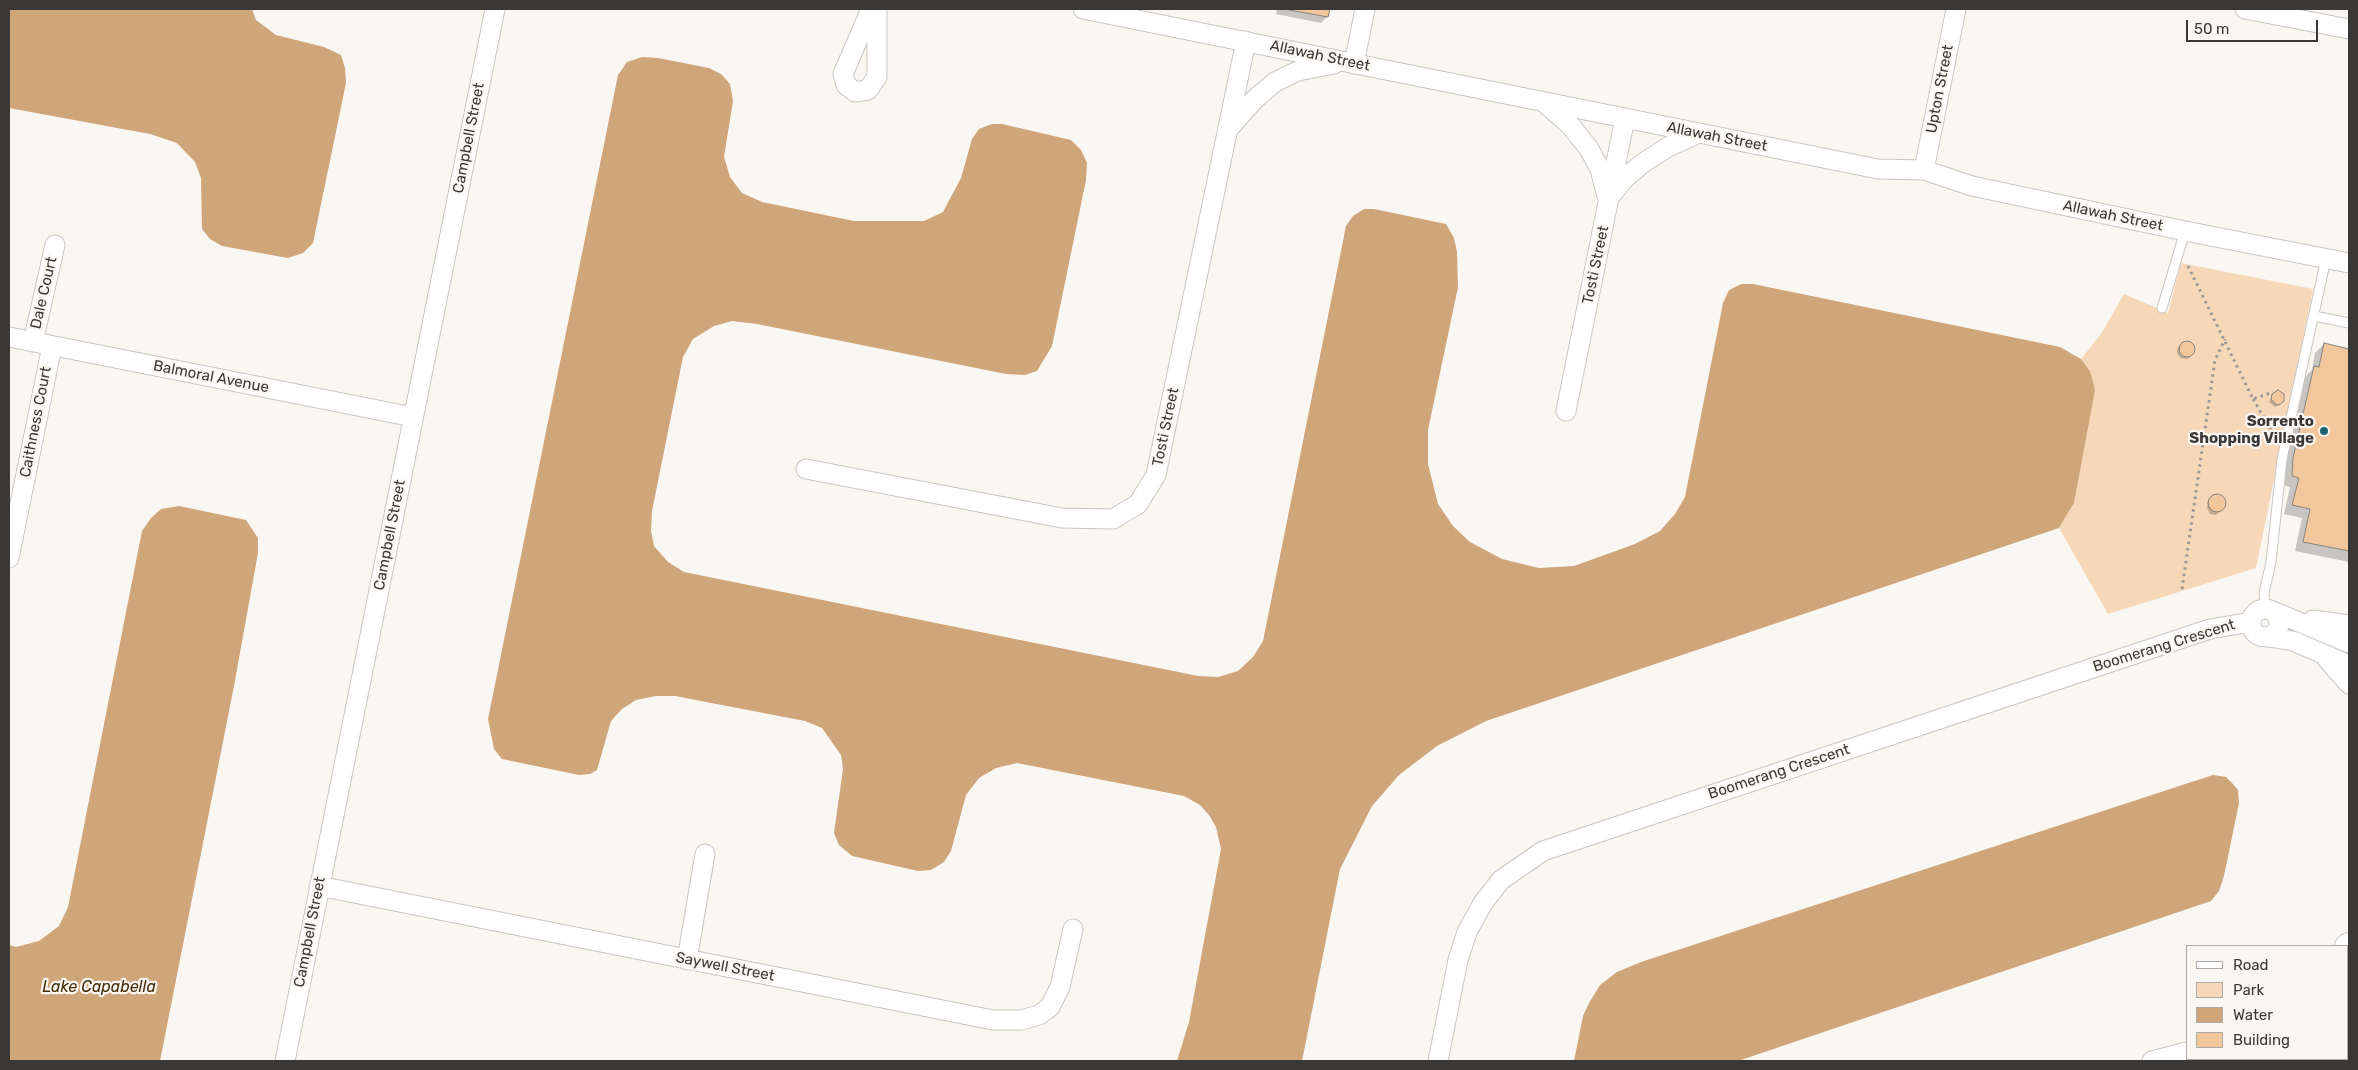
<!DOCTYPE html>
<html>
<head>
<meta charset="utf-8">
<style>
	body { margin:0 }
	#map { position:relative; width:2358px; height:1070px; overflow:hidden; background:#faf6f2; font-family:Rubik,sans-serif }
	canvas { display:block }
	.frame { position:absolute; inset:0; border:10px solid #3a3837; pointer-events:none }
	.legend { position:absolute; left:2186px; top:945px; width:162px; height:115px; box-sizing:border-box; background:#faf6f2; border:1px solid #adaaa7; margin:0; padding:6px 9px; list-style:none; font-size:15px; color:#3a3837 }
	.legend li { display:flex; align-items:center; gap:10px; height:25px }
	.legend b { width:25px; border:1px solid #adaaa7 }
	.scale { position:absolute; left:2186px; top:20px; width:132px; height:22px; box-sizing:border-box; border:2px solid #3a3837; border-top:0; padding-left:6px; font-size:15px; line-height:18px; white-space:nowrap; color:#3a3837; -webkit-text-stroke:4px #faf6f2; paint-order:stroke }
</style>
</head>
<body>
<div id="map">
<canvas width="2358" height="1070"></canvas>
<div class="frame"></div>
<ul class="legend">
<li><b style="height:6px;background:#fff"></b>Road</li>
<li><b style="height:14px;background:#f6d8b9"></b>Park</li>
<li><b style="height:14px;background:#cfa57a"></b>Water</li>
<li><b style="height:14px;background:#f2c79b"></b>Building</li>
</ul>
<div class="scale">50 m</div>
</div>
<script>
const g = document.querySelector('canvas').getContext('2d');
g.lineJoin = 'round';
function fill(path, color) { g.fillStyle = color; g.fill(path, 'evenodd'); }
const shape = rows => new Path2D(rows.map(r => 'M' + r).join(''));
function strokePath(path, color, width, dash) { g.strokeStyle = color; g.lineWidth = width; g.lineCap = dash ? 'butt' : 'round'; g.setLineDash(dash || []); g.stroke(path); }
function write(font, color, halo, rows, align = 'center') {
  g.font = font + ' Rubik,sans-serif'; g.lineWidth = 4.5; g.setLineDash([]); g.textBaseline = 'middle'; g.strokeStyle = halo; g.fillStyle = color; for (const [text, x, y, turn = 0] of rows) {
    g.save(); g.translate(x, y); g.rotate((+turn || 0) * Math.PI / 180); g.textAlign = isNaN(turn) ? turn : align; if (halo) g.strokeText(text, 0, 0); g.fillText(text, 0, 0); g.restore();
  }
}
const green = shape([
	[2181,263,2313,289,2256,568,2108,614,2059,528,2074,503,2090,371,2081,359,2101,334,2124,294,2168,313]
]);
const water = shape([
	[9,9,252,9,256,20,276,35,324,47,341,55,345,68,346,83,313,243,303,253,288,258,222,246,210,239,202,229,201,178,195,162,177,143,150,134,9,108],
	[642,57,658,58,709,68,721,74,730,84,733,101,724,157,730,177,742,193,762,202,854,221,924,221,943,212,961,178,972,139,979,129,992,124,1002,124,1071,140,1081,150,1087,163,1086,180,1052,346,1037,371,1025,375,1006,374,757,324,732,321,714,326,693,339,683,357,652,511,651,531,654,546,668,562,684,572,1198,676,1218,677,1238,671,1253,657,1263,641,1346,226,1353,216,1364,209,1374,209,1446,224,1454,238,1457,252,1458,287,1428,430,1428,464,1438,504,1453,526,1470,542,1502,559,1539,568,1574,566,1635,544,1660,531,1675,514,1685,497,1723,303,1729,290,1741,284,1753,284,2060,347,2081,359,2090,371,2095,390,2074,503,2059,528,1486,721,1437,746,1399,775,1372,806,1340,869,1302,1061,1177,1061,1189,1022,1221,849,1216,827,1209,815,1200,805,1184,796,1017,763,996,768,979,778,966,795,951,851,944,862,931,870,918,871,852,856,839,845,834,833,843,769,841,755,822,728,805,721,675,696,656,696,636,700,622,709,611,721,597,770,590,774,579,775,502,759,494,749,488,719,618,75,627,62],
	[179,506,246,520,258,538,258,553,234,686,160,1061,9,1061,9,945,16,947,39,941,59,926,68,907,142,531,151,518,161,509],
	[2213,775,2226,777,2232,783,2238,790,2239,803,2224,876,2219,891,2211,901,1738,1061,1574,1061,1583,1016,1589,1003,1600,985,1617,972,1641,962]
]);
const shadow = shape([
	[1277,9,1329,9,1327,17,1321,23,1276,14],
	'2177 351a8 8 0 1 1 16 0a8 8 0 1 1-16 0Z',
	[2324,344,2349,350,2349,562,2295,551,2302,518,2284,514,2290,487,2283,485,2285,468,2305,377,2312,370,2315,353],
	[2273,395,2280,404,2275,407,2269,402],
	[2216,494,2222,495,2224,508,2216,515,2210,514,2207,508,2208,502]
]);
const building = shape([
	[1284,9,1330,9,1328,17,1284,9],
	'2179 349a8 8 0 1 1 16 0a8 8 0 1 1-16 0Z',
	[2324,343,2349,349,2349,551,2303,542,2310,509,2292,505,2299,478,2292,476,2293,458,2314,366,2319,367,2324,343],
	[2278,390,2284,394,2284,401,2279,405,2275,404,2271,399,2272,394,2278,390],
	'2208 503a9 9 0 1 1 18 0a9 9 0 1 1-18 0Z'
]);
const path = shape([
	[2188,266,2253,399,2273,392],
	[2253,399,2274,435],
	[2182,589,2215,360,2225,339]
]);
const lane = shape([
	[2162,308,2185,231],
	[2314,316,2349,323],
	[2265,608,2264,593,2271,562,2282,459,2326,259]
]);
const street = shape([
	[871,9,843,74,846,85,855,92,868,90,877,77,877,9],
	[1083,9,1878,169,1924,170,1972,186,2185,231,2349,263],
	[2245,9,2349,29],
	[1354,64,1365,9],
	[1545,103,1570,125,1589,149,1600,169,1607,196],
	[1231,126,1254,100,1275,82,1298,71,1334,64],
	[1924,170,1956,9],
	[1612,194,1624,179,1643,163,1668,147,1699,133],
	[9,337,413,417],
	[33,342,55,245],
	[1566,411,1625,118],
	[806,469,1062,518,1113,519,1138,504,1156,475,1246,41],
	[9,558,52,346],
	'2251 623a14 14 0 1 1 28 0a14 14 0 1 1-28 0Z',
	[2275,612,2349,643],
	[2313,620,2349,625],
	[2269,637,2293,641,2349,665],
	[2327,659,2349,684],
	[319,886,993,1020,1021,1020,1039,1015,1050,1007,1060,987,1073,929],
	[687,960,705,854],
	[285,1061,495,9],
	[1438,1061,1458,960,1467,932,1483,903,1501,880,1543,851,2210,629,2251,622],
	[2152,1061,2187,1052]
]);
const primary = shape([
	[2347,958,2349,947],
	[2324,1061,2325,1059]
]);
const markers = [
	[2324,431,5,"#1c6373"]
];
const streetNames = [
	["Allawah Street",1320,56,12],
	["Upton Street",1940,89,-79],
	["Allawah Street",1717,137,11],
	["Campbell Street",469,138,-79],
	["Allawah Street",2113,216,12],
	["Tosti Street",1596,265,-78],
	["Dale Court",44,293,-77],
	["Balmoral Avenue",211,377,11],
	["Caithness Court",36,422,-79],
	["Tosti Street",1166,427,-78],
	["Campbell Street",390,535,-79],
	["Boomerang Crescent",2164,646,-17],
	["Boomerang Crescent",1779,772,-18],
	["Campbell Street",310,932,-79],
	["Saywell Street",725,967,11]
];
const poiNames = [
	["Sorrento",2314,422],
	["Shopping Village",2314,439]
];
const waterNames = [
	["Lake Capabella",99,987]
];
fill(green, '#f6d8b9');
fill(water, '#cfa57a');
fill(shadow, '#0003');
fill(building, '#f2c79b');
strokePath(building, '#86837f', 1);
strokePath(lane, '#c9c5c2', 11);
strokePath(street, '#c9c5c2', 21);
strokePath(primary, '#c9c5c2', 30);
strokePath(path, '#9b9895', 3, [2.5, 4]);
strokePath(lane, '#fff', 9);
strokePath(street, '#fff', 19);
strokePath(primary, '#fff', 28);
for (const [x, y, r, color] of markers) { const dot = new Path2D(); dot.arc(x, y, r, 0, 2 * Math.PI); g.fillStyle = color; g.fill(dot); strokePath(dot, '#faf6f2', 2); }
write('15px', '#3a3837', '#faf6f2', streetNames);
write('bold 15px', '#3a3837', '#faf6f2', poiNames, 'right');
write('italic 16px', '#472b07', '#faf6f2', waterNames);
</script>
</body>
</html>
